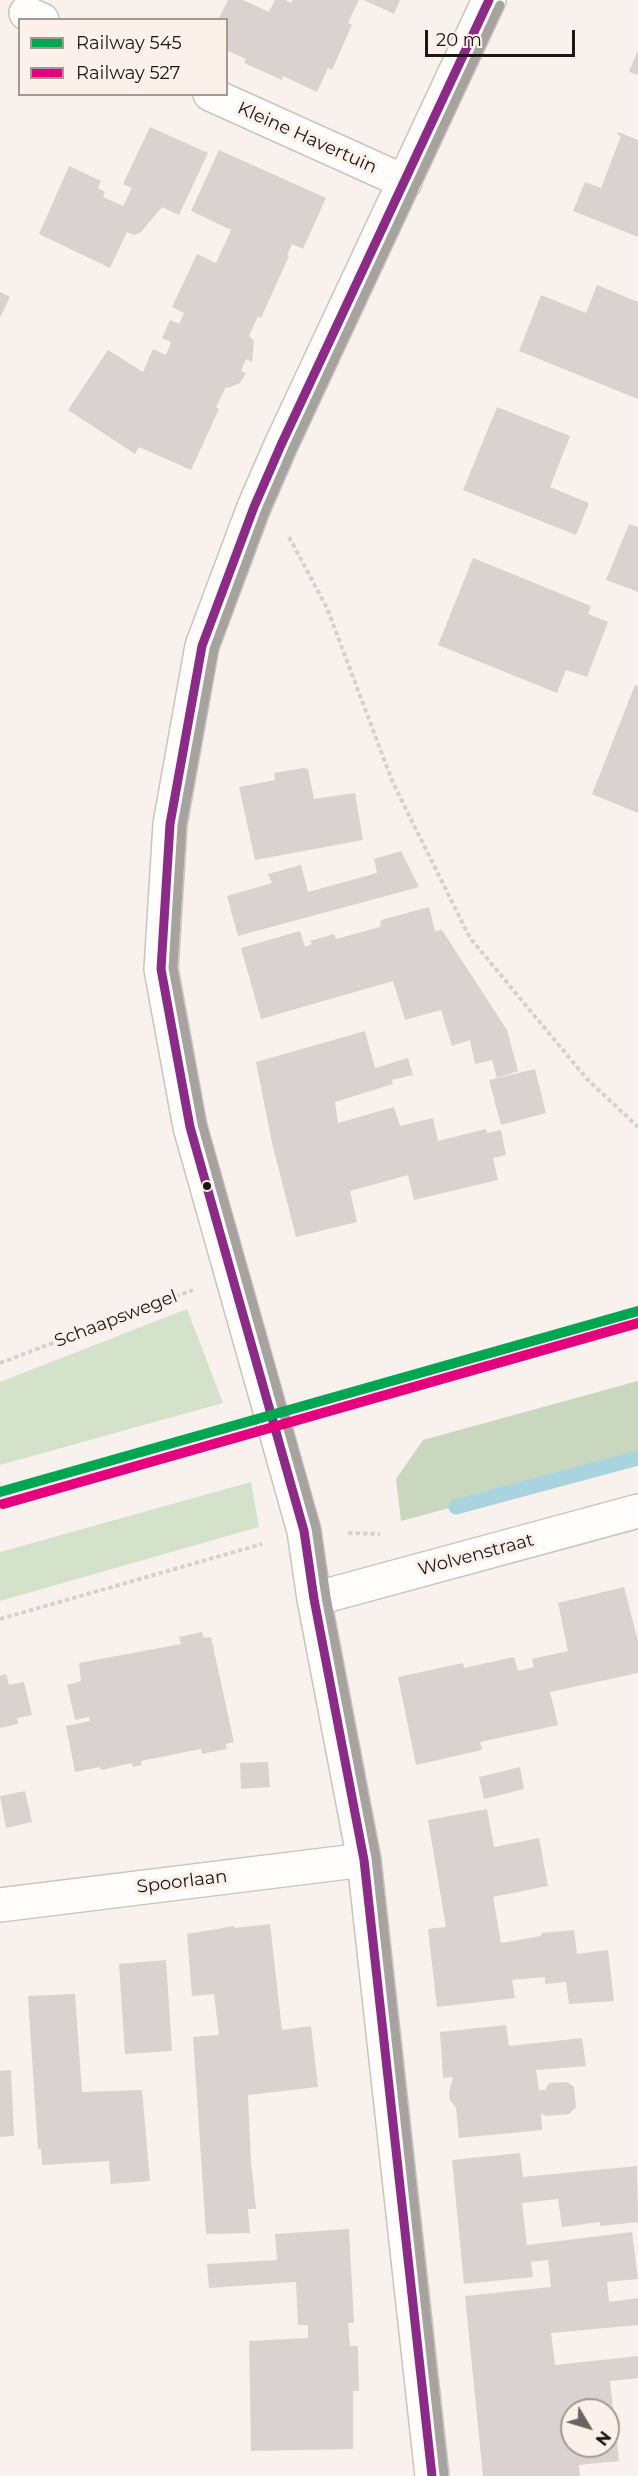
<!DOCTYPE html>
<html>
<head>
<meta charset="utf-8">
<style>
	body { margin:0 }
	#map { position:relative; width:638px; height:2476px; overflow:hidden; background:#f8f1ee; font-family:Montserrat,sans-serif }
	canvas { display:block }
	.legend { position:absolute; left:18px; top:18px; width:210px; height:78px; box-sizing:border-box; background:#fcf0ea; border:2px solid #a39994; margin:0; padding:8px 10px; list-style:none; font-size:18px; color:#1d1612 }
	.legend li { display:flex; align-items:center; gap:12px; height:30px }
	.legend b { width:30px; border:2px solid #a39994 }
	.north { position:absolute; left:560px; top:2398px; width:60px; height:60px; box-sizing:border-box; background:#fcf0ea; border:2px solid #a39994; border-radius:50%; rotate:128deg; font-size:16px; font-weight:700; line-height:24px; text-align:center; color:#1d1612 }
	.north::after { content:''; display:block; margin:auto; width:21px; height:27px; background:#6a635f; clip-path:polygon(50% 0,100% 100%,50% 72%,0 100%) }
	.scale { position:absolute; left:425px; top:30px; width:150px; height:27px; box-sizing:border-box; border:3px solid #1d1612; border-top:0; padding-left:8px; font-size:18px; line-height:21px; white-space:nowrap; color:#1d1612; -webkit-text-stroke:4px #fcf0ea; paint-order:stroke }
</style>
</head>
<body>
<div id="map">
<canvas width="638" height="2476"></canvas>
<ul class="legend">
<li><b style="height:8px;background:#00a651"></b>Railway 545</li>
<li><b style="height:8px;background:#e5007d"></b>Railway 527</li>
</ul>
<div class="north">N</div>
<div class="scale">20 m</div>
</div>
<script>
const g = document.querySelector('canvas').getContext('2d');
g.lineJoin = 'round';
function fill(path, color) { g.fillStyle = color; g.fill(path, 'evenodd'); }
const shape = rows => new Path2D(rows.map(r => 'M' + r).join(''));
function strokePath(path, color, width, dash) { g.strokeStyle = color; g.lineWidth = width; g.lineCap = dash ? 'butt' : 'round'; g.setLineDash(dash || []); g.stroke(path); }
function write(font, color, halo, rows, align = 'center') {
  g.font = font + ' Montserrat,sans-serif'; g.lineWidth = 6; g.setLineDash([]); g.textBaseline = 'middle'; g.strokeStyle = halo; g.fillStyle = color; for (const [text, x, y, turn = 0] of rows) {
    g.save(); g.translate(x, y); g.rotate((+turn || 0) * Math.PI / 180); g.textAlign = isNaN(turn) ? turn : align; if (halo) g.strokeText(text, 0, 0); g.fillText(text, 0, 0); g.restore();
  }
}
const green = shape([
	[187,1309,223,1403,0,1465,0,1382],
	[251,1482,259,1527,0,1601,0,1552]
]);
const forest = shape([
	[638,1381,638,1458,401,1521,396,1479,423,1440]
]);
const stream = shape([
	[456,1507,638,1458]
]);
const building = shape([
	[228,0,243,0,269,12,275,0,285,0,291,3,293,0,359,0,348,23,352,25,332,70,328,68,317,92,283,76,282,80,244,63,246,59,226,50,226,20,219,18],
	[364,0,400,0,394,14],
	[638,50,638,75,629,72],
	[150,127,208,153,179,215,162,207,141,232,135,235,127,232,110,268,39,234,69,166,101,181,98,188,105,192,103,197,123,206,132,188,123,184],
	[618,132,638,140,638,237,573,211,585,182,601,188,621,136,617,134],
	[219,150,326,198,303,249,292,244,287,255,289,256,261,318,258,316,249,336,254,341,252,362,246,359,241,371,246,373,240,383,228,388,226,387,216,407,219,409,191,470,139,447,135,454,68,410,108,350,143,372,153,349,166,355,171,342,162,338,170,320,179,324,184,313,172,307,197,254,216,263,231,230,191,211],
	[597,285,638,302,638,399,519,351,541,295,586,313],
	[0,292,10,297,0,318],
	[497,407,570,436,550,487,589,503,576,535,463,490],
	[629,524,638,527,638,592,606,580],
	[473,558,591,606,588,614,608,622,587,677,566,670,557,693,438,645],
	[635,685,638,686,638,813,592,794],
	[303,768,308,769,314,799,355,793,363,840,255,860,239,787,275,780,274,773],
	[401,851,419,887,238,936,227,896,272,883,268,874,301,865,308,892,377,873,374,859],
	[429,907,435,931,442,930,507,1030,518,1071,497,1078,492,1060,475,1064,470,1040,452,1046,441,1010,405,1020,393,981,261,1019,241,948,300,931,305,947,312,944,310,941,334,934,336,939,380,927,381,920],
	[365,1031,375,1068,408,1058,413,1075,392,1080,393,1084,335,1102,338,1123,394,1107,400,1126,433,1118,438,1141,486,1129,487,1133,501,1130,506,1155,493,1158,498,1180,414,1200,408,1175,350,1191,357,1222,296,1237,272,1143,256,1062],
	[535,1069,546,1113,501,1125,489,1080],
	[624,1587,638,1641,638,1673,550,1692,558,1725,480,1742,482,1750,416,1765,398,1677,463,1663,464,1668,514,1657,518,1671,534,1667,532,1659,568,1651,558,1603],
	[202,1632,204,1638,211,1637,234,1742,226,1744,227,1749,202,1754,201,1749,141,1761,142,1765,133,1767,132,1763,101,1770,100,1767,75,1772,66,1726,90,1721,89,1717,75,1720,67,1685,81,1681,79,1663,181,1644,179,1637],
	[6,1674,9,1685,24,1682,32,1715,17,1718,18,1724,0,1728,0,1676],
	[268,1762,270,1787,241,1789,240,1763],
	[520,1767,524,1789,484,1799,479,1777],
	[25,1791,32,1822,6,1828,0,1796],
	[487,1809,494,1847,539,1838,548,1886,493,1897,501,1943,541,1936,541,1933,574,1930,577,1954,608,1950,614,2001,569,2004,566,1982,545,1984,545,1977,512,1980,515,1998,437,2007,428,1929,446,1927,428,1820],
	[270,1924,282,2030,311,2026,318,2087,248,2095,251,2162,256,2209,248,2209,250,2233,206,2234,193,2037,219,2035,214,1994,192,1996,187,1934,234,1926,235,1928],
	[166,1960,172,2051,125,2054,119,1964],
	[75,1994,82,2092,142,2090,150,2181,111,2184,109,2161,42,2165,41,2149,38,2149,28,1996],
	[506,2025,509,2046,582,2038,586,2066,536,2070,539,2090,545,2090,549,2083,567,2082,574,2087,576,2107,569,2114,546,2116,541,2113,542,2130,459,2138,456,2108,450,2100,449,2092,453,2077,443,2078,440,2032],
	[11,2070,14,2136,0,2137,0,2071],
	[520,2153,523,2177,637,2166,638,2222,600,2226,600,2222,562,2227,558,2199,522,2203,527,2245,632,2232,638,2279,607,2282,609,2302,638,2298,638,2325,551,2333,555,2365,638,2356,638,2378,610,2381,619,2461,579,2465,580,2476,483,2476,465,2296,551,2287,548,2260,531,2262,533,2277,464,2284,452,2160],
	[572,2410,608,2410,608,2446,572,2446],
	[349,2229,354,2323,348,2323,350,2346,358,2346,359,2391,353,2391,353,2449,251,2451,249,2341,308,2338,308,2325,298,2325,296,2282,209,2288,207,2264,277,2260,275,2234]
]);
const path = shape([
	[289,537,327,608,393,783,470,938,587,1079,638,1127],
	[0,1363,193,1290],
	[348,1533,380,1534],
	[0,1619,262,1544]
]);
const street = shape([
	[26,13,42,20],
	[210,94,405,182],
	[314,1599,638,1511],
	[0,1905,364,1860],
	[432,2476,364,1860,314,1599,304,1531,190,1127,161,969,170,824,202,646,254,507,281,445,489,0]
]);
const bus1 = shape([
	[432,2476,364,1860,314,1599,304,1531,190,1127,161,969,170,824,202,646,254,507,281,445,489,0]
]);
const bus2 = shape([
	[444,2475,376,1858,326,1597,316,1528,202,1124,173,968,182,825,214,649,265,512,292,450,500,5]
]);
const rail1 = shape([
	[0,1492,638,1311]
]);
const rail2 = shape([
	[3,1504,638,1323]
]);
const markers = [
	[207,1186,5,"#1d1612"]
];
const streetNames = [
	["Kleine Havertuin",307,138,24],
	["Schaapswegel",116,1319,-21],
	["Wolvenstraat",476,1555,-15],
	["Spoorlaan",182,1882,-7]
];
fill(green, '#d4e2cb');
fill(forest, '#c8d7be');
strokePath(stream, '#a9d4df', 15);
fill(building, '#dad2d0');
strokePath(street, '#cac3c0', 36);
strokePath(path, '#d4d2d0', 4, [4.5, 3]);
strokePath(street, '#fefdfc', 33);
strokePath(bus1, '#8c2b87', 9);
strokePath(bus2, '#a5a2a0', 9);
strokePath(rail1, '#00a651', 10);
strokePath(rail2, '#e5007d', 10);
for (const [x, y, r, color] of markers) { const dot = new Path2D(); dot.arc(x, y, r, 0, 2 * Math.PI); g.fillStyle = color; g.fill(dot); strokePath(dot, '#fcf0ea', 2); }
write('18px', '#1d1612', '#fcf0ea', streetNames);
</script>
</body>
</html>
